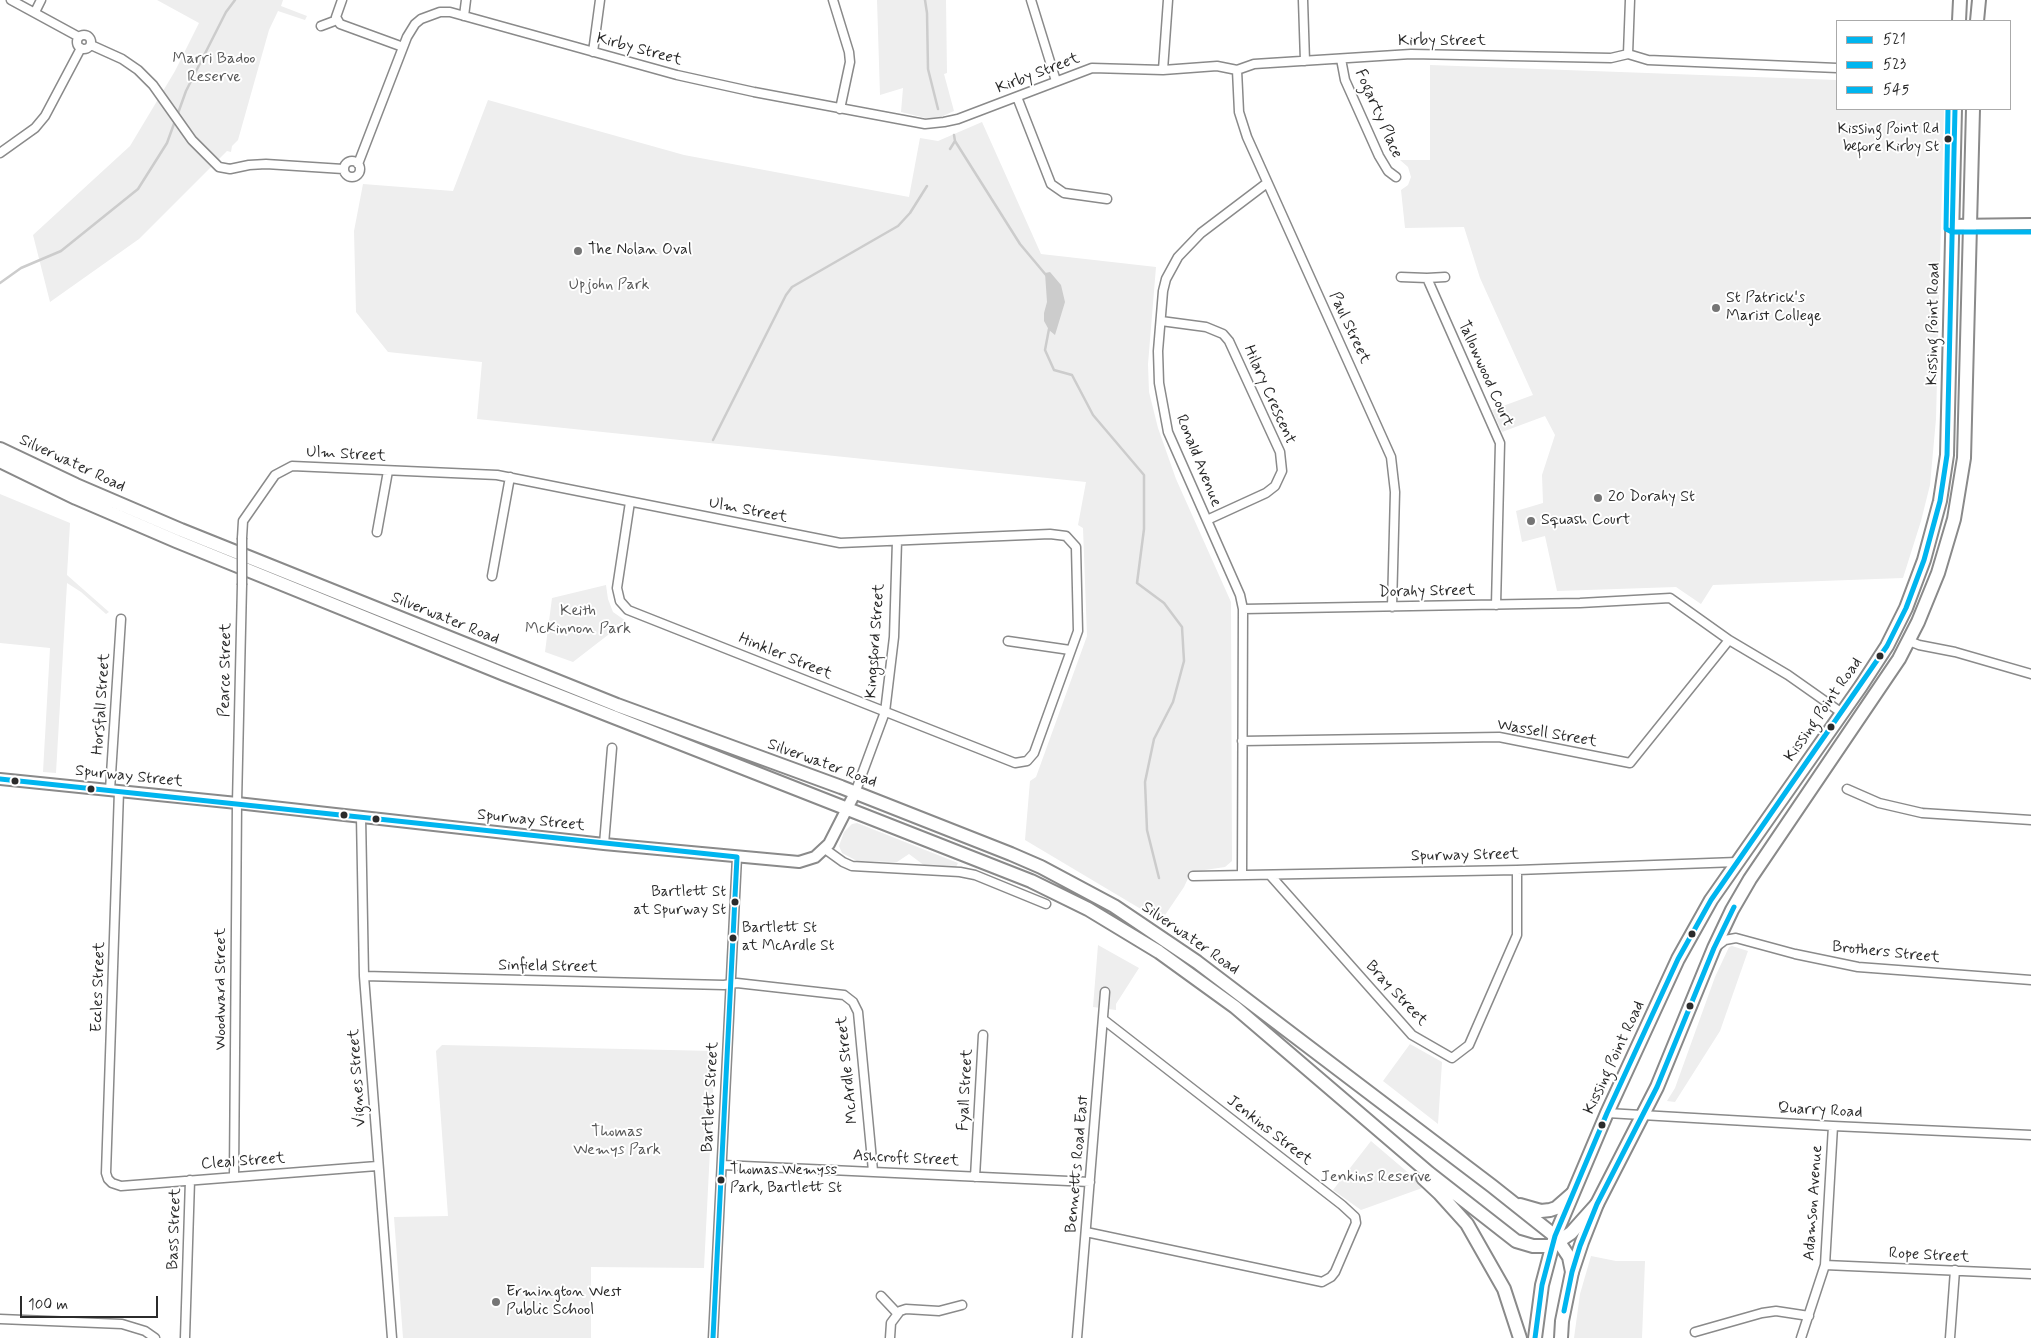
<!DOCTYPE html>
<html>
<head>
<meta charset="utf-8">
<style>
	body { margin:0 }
	#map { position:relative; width:2031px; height:1338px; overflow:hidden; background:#fff; font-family:Mynerve,sans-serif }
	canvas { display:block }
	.legend { position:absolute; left:1836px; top:20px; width:175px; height:90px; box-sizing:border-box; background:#fff; border:1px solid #aaa; margin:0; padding:6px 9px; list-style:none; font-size:15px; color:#2b2b2b }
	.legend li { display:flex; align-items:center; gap:10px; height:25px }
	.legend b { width:25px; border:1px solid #aaa }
	.scale { position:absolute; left:20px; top:1296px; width:138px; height:22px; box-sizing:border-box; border:2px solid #2b2b2b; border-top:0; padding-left:6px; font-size:15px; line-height:18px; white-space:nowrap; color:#2b2b2b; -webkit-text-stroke:4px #fff; paint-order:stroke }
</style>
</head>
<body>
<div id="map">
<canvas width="2031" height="1338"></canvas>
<ul class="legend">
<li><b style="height:6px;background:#00b5ef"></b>521</li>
<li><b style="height:6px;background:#00b5ef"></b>523</li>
<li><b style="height:6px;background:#00b5ef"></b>545</li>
</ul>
<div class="scale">100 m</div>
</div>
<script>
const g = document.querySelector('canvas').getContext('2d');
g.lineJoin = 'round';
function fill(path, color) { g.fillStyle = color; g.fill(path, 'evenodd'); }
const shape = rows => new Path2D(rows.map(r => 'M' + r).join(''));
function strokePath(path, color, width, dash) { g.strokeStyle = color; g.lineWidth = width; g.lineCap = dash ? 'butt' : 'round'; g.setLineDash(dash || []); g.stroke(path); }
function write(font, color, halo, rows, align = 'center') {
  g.font = font + ' Mynerve,sans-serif'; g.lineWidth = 4; g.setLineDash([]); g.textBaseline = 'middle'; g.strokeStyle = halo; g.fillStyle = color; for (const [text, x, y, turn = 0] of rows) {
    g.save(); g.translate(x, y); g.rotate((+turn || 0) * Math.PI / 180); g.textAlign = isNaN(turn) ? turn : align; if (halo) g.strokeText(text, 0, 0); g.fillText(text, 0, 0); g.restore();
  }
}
const built = shape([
	[157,0,283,0,281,6,307,16,305,20,278,11,269,30,238,140,232,146,231,152,227,151,139,239,50,302,33,235,130,146,175,71,199,23],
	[877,0,946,0,947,73,944,74,954,111,934,120,901,112,903,88,880,95],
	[1430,65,1837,80,1837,109,1944,109,1936,419,1930,485,1921,521,1903,578,1713,585,1701,604,1676,587,1557,591,1545,536,1522,542,1516,511,1543,503,1542,475,1555,435,1545,416,1502,432,1492,410,1533,395,1480,278,1464,227,1405,228,1401,190,1408,185,1411,177,1408,167,1400,160,1430,160],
	[488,100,684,155,909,197,920,138,938,141,982,122,1041,254,1156,267,1148,364,1149,392,1158,428,1176,479,1231,602,1232,861,1225,867,1191,872,1184,887,1161,921,1025,840,1030,781,1036,777,1087,636,1083,528,1078,525,1086,482,477,419,482,362,388,352,356,312,354,231,363,184,453,191],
	[0,494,70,523,67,575,109,612,106,614,81,592,67,583,56,773,43,772,50,648,0,643],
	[606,585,608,599,613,612,626,621,573,662,545,652,552,598],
	[857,823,958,863,956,867,925,866,909,854,897,862,857,861,842,853,839,846,844,832,852,824],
	[1098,945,1139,968,1116,1004,1116,1010,1093,1007],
	[1732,946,1748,951,1720,1031,1675,1102,1667,1101,1675,1088,1715,977,1729,947],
	[1410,1044,1442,1062,1438,1124,1383,1081],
	[442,1045,715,1051,704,1268,591,1267,591,1338,403,1338,394,1217,448,1216,436,1051],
	[1371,1141,1425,1187,1361,1210,1333,1190],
	[1591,1256,1616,1261,1645,1261,1642,1338,1574,1338,1580,1294]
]);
const water = shape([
	[1050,272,1061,285,1065,302,1055,335,1049,330,1044,321,1044,313,1047,302,1045,273]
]);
const stream = shape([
	[925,0,927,13,928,69,938,109],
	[177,116,186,91,226,12,235,0],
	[954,135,955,141,1020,244,1046,275],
	[950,149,955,141],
	[0,283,21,268,61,251,138,189,167,143,175,121],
	[1049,329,1045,350,1054,370,1072,375,1093,415,1144,475,1144,529,1137,583,1164,603,1182,627,1184,661,1173,702,1154,739,1145,782,1147,830,1159,878],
	[713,440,786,295,792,287,898,226,910,213,927,186]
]);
const minor = shape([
	[11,0,79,37],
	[342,0,336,17,340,24,403,47],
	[833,0,849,52,850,62,840,109],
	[1031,0,1056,81],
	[1303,0,1305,61],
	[35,12,41,0],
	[464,16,466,0],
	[321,26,337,20],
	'77 42a7 7 0 1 1 14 0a7 7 0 1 1-14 0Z',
	[91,45,122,59,138,70,153,85,192,140,219,167,230,169,249,165,266,164,343,169],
	[593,52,600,0],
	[1628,54,1630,0],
	[1341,59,1345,80,1379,156,1388,171,1396,177],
	[1163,70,1168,0],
	[1237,70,1239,112,1247,137,1391,457,1395,492,1392,607],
	[1017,97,1051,184,1064,193,1107,199],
	[0,153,35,128,45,116,81,48],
	'344 169a8 8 0 1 1 16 0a8 8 0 1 1-16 0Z',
	[358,164,407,37,415,24,421,19,440,12,450,12,677,75,754,92,925,124,944,122,958,119,1092,68,1163,70,1217,66,1237,70,1254,64,1411,54,1611,58,1628,54,1648,60,1837,68],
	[1401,277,1427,278],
	[1445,277,1427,278,1500,443,1496,605],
	[1161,321,1206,327,1223,334,1229,341,1280,452,1282,471,1275,486,1266,493,1207,520],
	[377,532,388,471],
	[242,538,243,521,275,475,292,466,497,475,840,543,1050,534,1066,536,1076,547,1078,631,1034,753,1027,761,1015,763,628,610,620,601,617,588,630,502],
	[492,576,510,477],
	[1243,609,1580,603,1670,598,1729,640,1788,675,1842,713],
	[1008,641,1070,650],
	[1909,641,1919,645,1955,652,2031,674],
	[1242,741,1499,737,1630,763,1729,640],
	[1847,789,1879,803,1922,813,2031,820],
	[110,790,121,619],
	[119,791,106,1173,108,1179,112,1183,121,1186,377,1166],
	[855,793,885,712,894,637,897,541],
	[361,816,364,976,392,1338],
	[604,844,612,748],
	[825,849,843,862,852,866,960,872,975,875,1046,904],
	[1242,875,1243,609,1240,595,1168,432,1159,383,1158,351,1163,291,1166,279,1178,257,1201,233,1267,183],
	[1270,875,1412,1035,1452,1058,1469,1045,1517,935,1517,870],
	[1193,876,1517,870,1737,862],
	[1717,946,1725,940,1736,938,1795,954,1858,967,2031,980],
	[364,976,724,985,737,983,844,995,853,1002,858,1012,873,1171],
	[1607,1113,1833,1126,2031,1135],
	[722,1165,1090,1182],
	[234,1176,237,803,242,585],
	[975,1177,983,1035],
	[1086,1232,1322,1282,1331,1277,1335,1272,1356,1223,1355,1217,1342,1205,1104,1020],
	[1825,1265,2031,1274],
	[881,1296,897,1313],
	[0,1319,122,1324,145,1331,155,1338],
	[1695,1332,1762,1313,1776,1311,1809,1316],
	[185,1338,190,1180],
	[713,1338,737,857],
	[890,1338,891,1323,900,1311,906,1309,939,1311,962,1305],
	[1077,1338,1105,992],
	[1801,1338,1825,1265,1833,1126],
	[1950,1338,1955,1270]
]);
const tertiary = shape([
	[1952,225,2031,224],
	[0,779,237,803,604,844,799,862,815,857,829,844,855,793]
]);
const primary = shape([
	[1959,21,1960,0],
	[1977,21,1979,0],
	[1572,1272,1582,1242,1597,1204,1657,1087,1714,948,1732,910,1750,879,1899,659,1918,622,1938,573,1954,519,1964,458,1973,109],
	[1535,1338,1542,1285,1555,1236,1607,1113,1678,959,1711,900,1861,686,1887,646,1906,608,1924,560,1940,501,1947,455,1955,109]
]);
const trunk = shape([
	[0,449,76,485,181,530,617,705,841,787,1011,854,1041,867,1114,906,1197,962,1492,1186,1555,1236,1569,1257,1572,1272,1562,1321,1561,1338],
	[0,461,76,498,176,541,504,674,1031,881,1088,909,1159,952,1235,1007,1429,1173,1516,1241,1533,1246,1552,1246,1571,1233,1597,1204],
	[1423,1178,1439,1193,1467,1224,1504,1289,1520,1338],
	[1520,1205,1541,1211,1550,1210,1556,1208,1572,1194]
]);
const minorBridge = shape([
	[242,585,242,538]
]);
const bus1 = shape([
	[1564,1311,1572,1272,1580,1246,1597,1204,1657,1087,1714,948,1734,907],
	[1535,1338,1542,1285,1555,1236,1607,1113,1678,959,1711,900,1887,646,1906,608,1924,560,1940,501,1947,455,1955,109]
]);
const bus2 = shape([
	[0,779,737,857],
	[713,1338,737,857]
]);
const bus3 = shape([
	[1948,109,1946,229,1952,232,2031,232]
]);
const markers = [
	[1948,139,4.5,"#2b2b2b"],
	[578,251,5,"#757575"],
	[1716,308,5,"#757575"],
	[1598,498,5,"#757575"],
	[1531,521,5,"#757575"],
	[1880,656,4.5,"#2b2b2b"],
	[1831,727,4.5,"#2b2b2b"],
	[15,781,4.5,"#2b2b2b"],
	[91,789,4.5,"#2b2b2b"],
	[344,815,4.5,"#2b2b2b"],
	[376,819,4.5,"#2b2b2b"],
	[735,902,4.5,"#2b2b2b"],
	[1692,934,4.5,"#2b2b2b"],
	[733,938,4.5,"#2b2b2b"],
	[1690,1006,4.5,"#2b2b2b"],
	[1602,1125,4.5,"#2b2b2b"],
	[721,1180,4.5,"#2b2b2b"],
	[496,1302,5,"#757575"]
];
const busNames = [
	["Kissing Point Rd",1939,130],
	["before Kirby St",1939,148],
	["Bartlett St",726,893],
	["at Spurway St",726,911],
	["Bartlett St",742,929,"left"],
	["at McArdle St",742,947,"left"],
	["Thomas Wemyss",730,1171,"left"],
	["Park, Bartlett St",730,1189,"left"]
];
const streetNames = [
	["Kirby Street",1442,42],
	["Kirby Street",639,50,15],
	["Kirby Street",1038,74,-21],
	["Fogarty Place",1378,114,66],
	["Kissing Point Road",1934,324,-89],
	["Paul Street",1349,328,65],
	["Tallowwood Court",1485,374,66],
	["Hilary Crescent",1269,395,66],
	["Ulm Street",346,455,3],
	["Ronald Avenue",1198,461,68],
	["Silverwater Road",72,464,25],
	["Ulm Street",748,511,11],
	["Dorahy Street",1427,592,-1],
	["Silverwater Road",445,619,22],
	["Kingsford Street",876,641,-86],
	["Hinkler Street",785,657,22],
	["Pearce Street",226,670,-89],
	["Horsfall Street",102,704,-86],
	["Kissing Point Road",1824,710,-55],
	["Wassell Street",1547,734,10],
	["Silverwater Road",822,764,20],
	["Spurway Street",129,777,6],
	["Spurway Street",531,821,6],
	["Spurway Street",1465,856,-1],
	["Silverwater Road",1190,939,35],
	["Brothers Street",1886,953,6],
	["Sinfield Street",548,967,1],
	["Eccles Street",99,987,-88],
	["Woodward Street",222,989,-90],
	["Bray Street",1396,994,47],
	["Kissing Point Road",1615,1058,-65],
	["McArdle Street",848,1070,-96],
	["Vignes Street",358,1078,-94],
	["Fyall Street",966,1090,-87],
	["Bartlett Street",711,1097,-87],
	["Quarry Road",1820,1111,3],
	["Jenkins Street",1269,1131,38],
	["Ashcroft Street",906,1159,3],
	["Cleal Street",243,1162,-4],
	["Bennetts Road East",1078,1164,-85],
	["Adamson Avenue",1814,1203,-86],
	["Bass Street",175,1229,-88],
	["Rope Street",1929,1256,3]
];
const parkNames = [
	["Marri Badoo",214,60],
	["Reserve",214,78],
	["Upjohn Park",609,286],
	["Keith",578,612],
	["McKinnon Park",578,630],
	["Thomas",617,1133],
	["Wemys Park",617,1151],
	["Jenkins Reserve",1376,1178]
];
const poiNames = [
	["The Nolan Oval",588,251],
	["St Patrick's",1726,299],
	["Marist College",1726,317],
	["20 Dorahy St",1608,498],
	["Squash Court",1541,521],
	["Ermington West",506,1293],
	["Public School",506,1311]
];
fill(built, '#eee');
fill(water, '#ccc');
strokePath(stream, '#ccc', 2.5);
strokePath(minor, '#8a8a8a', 11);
strokePath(tertiary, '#8a8a8a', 14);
strokePath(primary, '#8a8a8a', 16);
strokePath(trunk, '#8a8a8a', 16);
strokePath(minor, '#fff', 8);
strokePath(tertiary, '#fff', 10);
strokePath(primary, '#fff', 12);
strokePath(trunk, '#fff', 12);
strokePath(minorBridge, '#8a8a8a', 11, []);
strokePath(minorBridge, '#fff', 8);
strokePath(bus1, '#00b5ef', 5);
strokePath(bus2, '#00b5ef', 5);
strokePath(bus3, '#00b5ef', 5);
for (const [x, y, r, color] of markers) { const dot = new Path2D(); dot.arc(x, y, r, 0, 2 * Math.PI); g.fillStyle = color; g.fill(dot); strokePath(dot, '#fff', 2); }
write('15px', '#2b2b2b', '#fff', busNames, 'right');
write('16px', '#2b2b2b', '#fff', streetNames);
write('16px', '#585858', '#fff', parkNames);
write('16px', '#2b2b2b', '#fff', poiNames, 'left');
</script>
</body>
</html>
